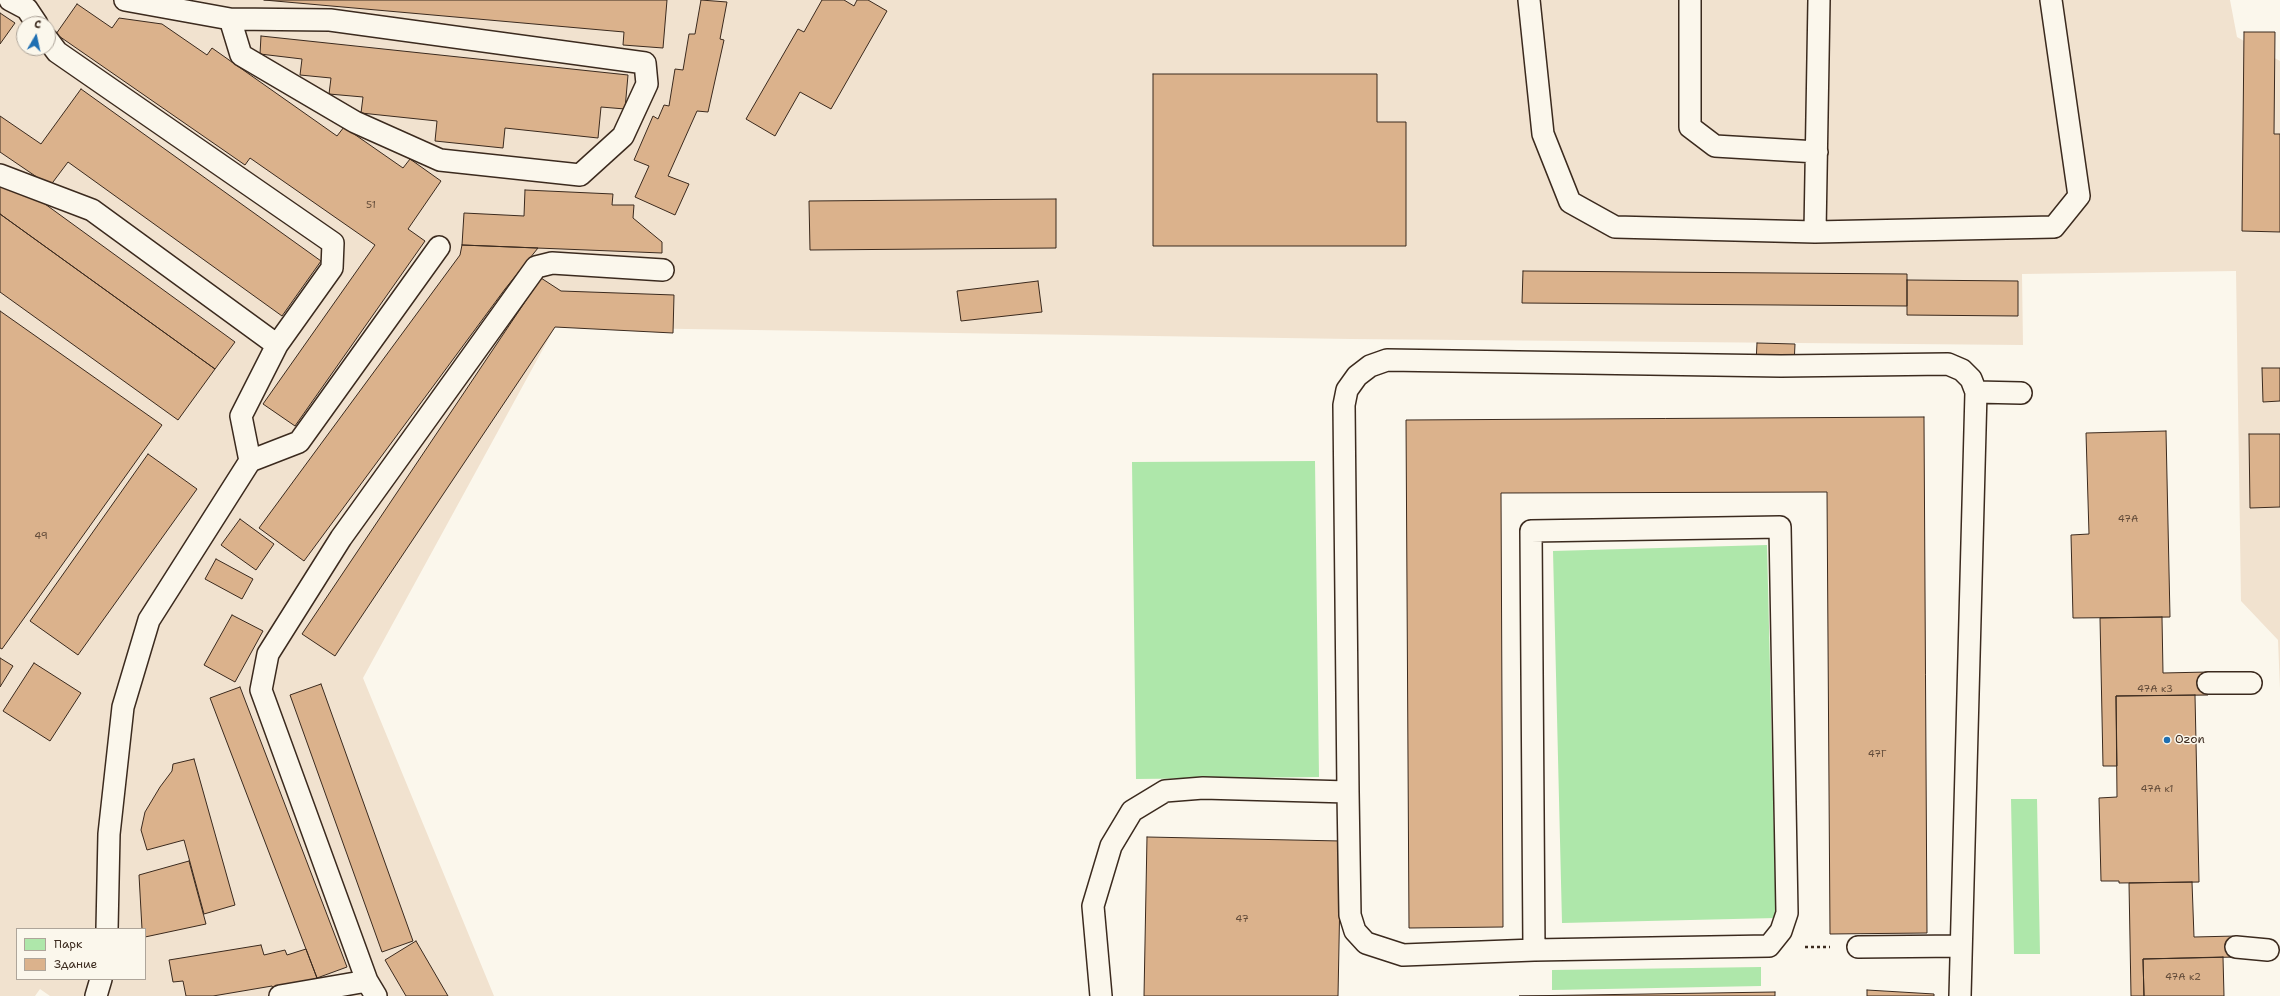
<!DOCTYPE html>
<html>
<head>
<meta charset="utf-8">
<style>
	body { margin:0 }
	#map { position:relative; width:2280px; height:996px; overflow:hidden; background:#fbf7ec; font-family:"Shantell Sans",sans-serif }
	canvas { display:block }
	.legend { position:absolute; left:16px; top:928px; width:130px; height:52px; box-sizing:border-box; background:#fbf7ec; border:1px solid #aea59a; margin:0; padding:5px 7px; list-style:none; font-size:12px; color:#3b2a1e }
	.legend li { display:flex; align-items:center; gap:8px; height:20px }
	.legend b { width:20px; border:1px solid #aea59a }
	.north { position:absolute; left:16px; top:16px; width:40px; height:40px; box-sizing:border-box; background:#fbf7ec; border:1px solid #aea59a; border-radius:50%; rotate:9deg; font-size:11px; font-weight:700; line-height:16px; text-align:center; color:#3b2a1e }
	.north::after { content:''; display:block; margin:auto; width:14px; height:18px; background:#1f6fb2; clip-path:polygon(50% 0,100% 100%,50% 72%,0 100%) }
</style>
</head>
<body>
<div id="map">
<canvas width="2280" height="996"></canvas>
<ul class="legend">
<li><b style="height:11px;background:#aee7aa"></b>Парк</li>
<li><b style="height:11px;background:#dbb28c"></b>Здание</li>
</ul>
<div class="north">С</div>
</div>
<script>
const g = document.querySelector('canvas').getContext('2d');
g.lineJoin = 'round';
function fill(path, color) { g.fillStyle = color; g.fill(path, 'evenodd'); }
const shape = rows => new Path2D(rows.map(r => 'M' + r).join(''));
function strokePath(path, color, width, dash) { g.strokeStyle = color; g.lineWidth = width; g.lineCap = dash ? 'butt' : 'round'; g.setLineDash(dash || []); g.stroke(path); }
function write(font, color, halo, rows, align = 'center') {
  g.font = font + ' "Shantell Sans",sans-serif'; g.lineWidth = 3; g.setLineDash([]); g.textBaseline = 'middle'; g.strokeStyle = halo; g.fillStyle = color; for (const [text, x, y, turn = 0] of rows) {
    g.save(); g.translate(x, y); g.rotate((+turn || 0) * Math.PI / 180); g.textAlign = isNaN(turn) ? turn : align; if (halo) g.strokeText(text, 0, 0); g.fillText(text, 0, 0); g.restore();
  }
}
const built = shape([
	[0,0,2230,0,2237,37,2280,61,2280,689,2278,640,2241,601,2236,271,2022,274,2023,345,1351,339,555,327,363,678,494,996,50,996,40,989,35,996,0,996],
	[24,24,48,24,48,48,24,48],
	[17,929,145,929,145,979,17,979]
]);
const green = shape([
	[1315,461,1319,777,1136,779,1132,462],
	[1767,545,1776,918,1562,923,1553,551],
	[2011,799,2037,799,2040,954,2014,954],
	[1761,967,1761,986,1552,990,1552,970]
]);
const building = shape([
	[264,0,667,0,663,48,623,45,624,32,264,0],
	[701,0,727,2,720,39,724,40,708,112,697,111,668,176,689,184,675,215,635,197,649,166,634,160,653,116,658,119,664,105,669,106,675,69,683,70,689,34,695,34,701,0],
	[822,0,844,0,854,6,857,0,868,0,887,11,831,109,800,92,775,136,746,119,798,29,804,32,822,0],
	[77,4,112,28,119,18,162,24,207,55,212,48,337,136,344,127,403,168,410,159,441,181,408,229,425,241,295,426,263,404,375,245,250,158,245,165,56,34,77,4],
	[0,13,15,23,0,44,0,13],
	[2244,32,2275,32,2274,134,2280,134,2280,232,2242,231,2244,32],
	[261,36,628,75,625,109,601,107,598,138,505,128,503,148,435,141,437,121,361,113,363,97,329,94,331,78,300,75,302,59,260,54,261,36],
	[1153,74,1377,74,1377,122,1406,122,1406,246,1153,246,1153,74],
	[81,89,321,261,282,316,68,162,50,186,0,152,0,116,41,144,81,89],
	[0,184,34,196,235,342,215,369,0,214,0,184],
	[525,190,613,194,612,205,634,205,633,218,662,242,662,253,462,245,464,213,524,216,525,190],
	[1056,199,1056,248,810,250,809,201,1056,199],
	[0,214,215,369,178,420,0,292,0,214],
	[462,245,538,248,505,289,304,561,259,528,460,255,462,245],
	[1523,271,1907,274,1907,306,1522,303,1523,271],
	[541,278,561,291,674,295,673,333,555,327,335,656,302,634,541,278],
	[1907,280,2018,281,2018,316,1907,315,1907,280],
	[1038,281,1042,312,961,321,957,291,1038,281],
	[0,311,162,425,2,649,0,648,0,311],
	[1757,343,1795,344,1794,365,1756,363,1757,343],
	[2262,368,2280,368,2280,401,2263,402,2262,368],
	[1924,417,1927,933,1830,934,1827,492,1501,493,1503,927,1409,928,1406,420,1924,417],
	[2166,431,2170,617,2073,618,2071,535,2089,534,2086,433,2166,431],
	[2249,434,2280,434,2280,507,2250,508,2249,434],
	[148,454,197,489,78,655,30,621,148,454],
	[240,519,274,544,256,570,221,545,240,519],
	[216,559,253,579,242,599,205,579,216,559],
	[232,615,263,631,235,682,204,665,232,615],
	[2162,617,2163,673,2208,672,2208,695,2116,696,2117,766,2103,766,2100,618,2162,617],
	[0,658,13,666,0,687,0,658],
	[34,663,81,693,50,741,3,711,34,663],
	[321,684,413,941,382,952,290,695,321,684],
	[240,687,347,967,317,978,210,698,240,687],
	[2195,695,2199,882,2119,883,2119,881,2101,881,2099,798,2117,797,2116,696,2195,695],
	[194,759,235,905,204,914,184,840,147,850,141,830,145,812,160,787,172,771,173,764,194,759],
	[1147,837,1341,841,1338,996,1144,996,1147,837],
	[189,861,206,924,145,937,145,929,142,929,139,875,189,861],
	[2192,882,2194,937,2236,936,2236,957,2143,959,2144,996,2131,996,2129,883,2192,882],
	[416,941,448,996,406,996,385,960,416,941],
	[261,945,264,955,285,950,287,955,306,949,317,978,275,991,272,986,213,996,186,996,183,981,173,982,169,960,261,945],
	[2223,957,2224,996,2144,996,2143,959,2223,957],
	[1867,990,1934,994,1934,996,1867,996,1867,990],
	[1775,992,1775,996,1519,996,1775,992]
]);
const path = shape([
	[1805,947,1830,947]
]);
const lane = shape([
	[10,0,27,9,37,24],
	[125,0,230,19,330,20,645,63,647,84,623,136,580,175,440,160,355,122,241,55,230,19],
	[1529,0,1543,134,1570,202,1615,227,1815,232,2054,227,2079,196,2051,0],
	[1690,0,1690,127,1715,146,1817,152],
	[48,40,57,52,333,243,332,268,277,345,241,416,250,461,149,620,123,707,109,834,107,929],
	[0,175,92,210,277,345],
	[1815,232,1819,0],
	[1976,392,2021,393],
	[250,461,299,442,439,247],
	[2208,683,2251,683],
	[1348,792,1344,405,1347,390,1357,376,1370,366,1387,360,1781,366,1948,364,1962,370,1971,379,1976,392,1960,996],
	[1858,947,1961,946],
	[2236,947,2268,950],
	[96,996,101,979],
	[280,996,367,981],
	[376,996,367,981,261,690,268,654,341,538,536,267,552,263,663,270],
	[1101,996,1093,906,1111,846,1132,811,1165,791,1203,788,1348,792,1350,915,1355,931,1366,943,1403,955,1534,950,1769,946,1781,931,1787,913,1780,527,1531,531,1534,950]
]);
const markers = [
	[2167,740,4,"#1f6fb2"]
];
const numberNames = [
	["51",371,205],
	["47А",2128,519],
	["49",41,536],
	["47А к3",2155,689],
	["47Г",1877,754],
	["47А к1",2157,789],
	["47",1242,919],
	["47А к2",2183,977]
];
const poiNames = [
	["Ozon",2175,740]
];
fill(built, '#f1e2cf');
fill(green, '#aee7aa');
fill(building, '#dbb28c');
strokePath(building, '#3b2a1e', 1);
strokePath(lane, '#3b2a1e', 24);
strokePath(path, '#3b2a1e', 2.5, [3, 3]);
strokePath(lane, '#fbf7ec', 21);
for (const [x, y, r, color] of markers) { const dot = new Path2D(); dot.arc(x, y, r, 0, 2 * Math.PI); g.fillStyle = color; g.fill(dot); strokePath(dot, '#fbf7ec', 1.5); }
write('10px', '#634c3a', null, numberNames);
write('12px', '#3b2a1e', '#fbf7ec', poiNames, 'left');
</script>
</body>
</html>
